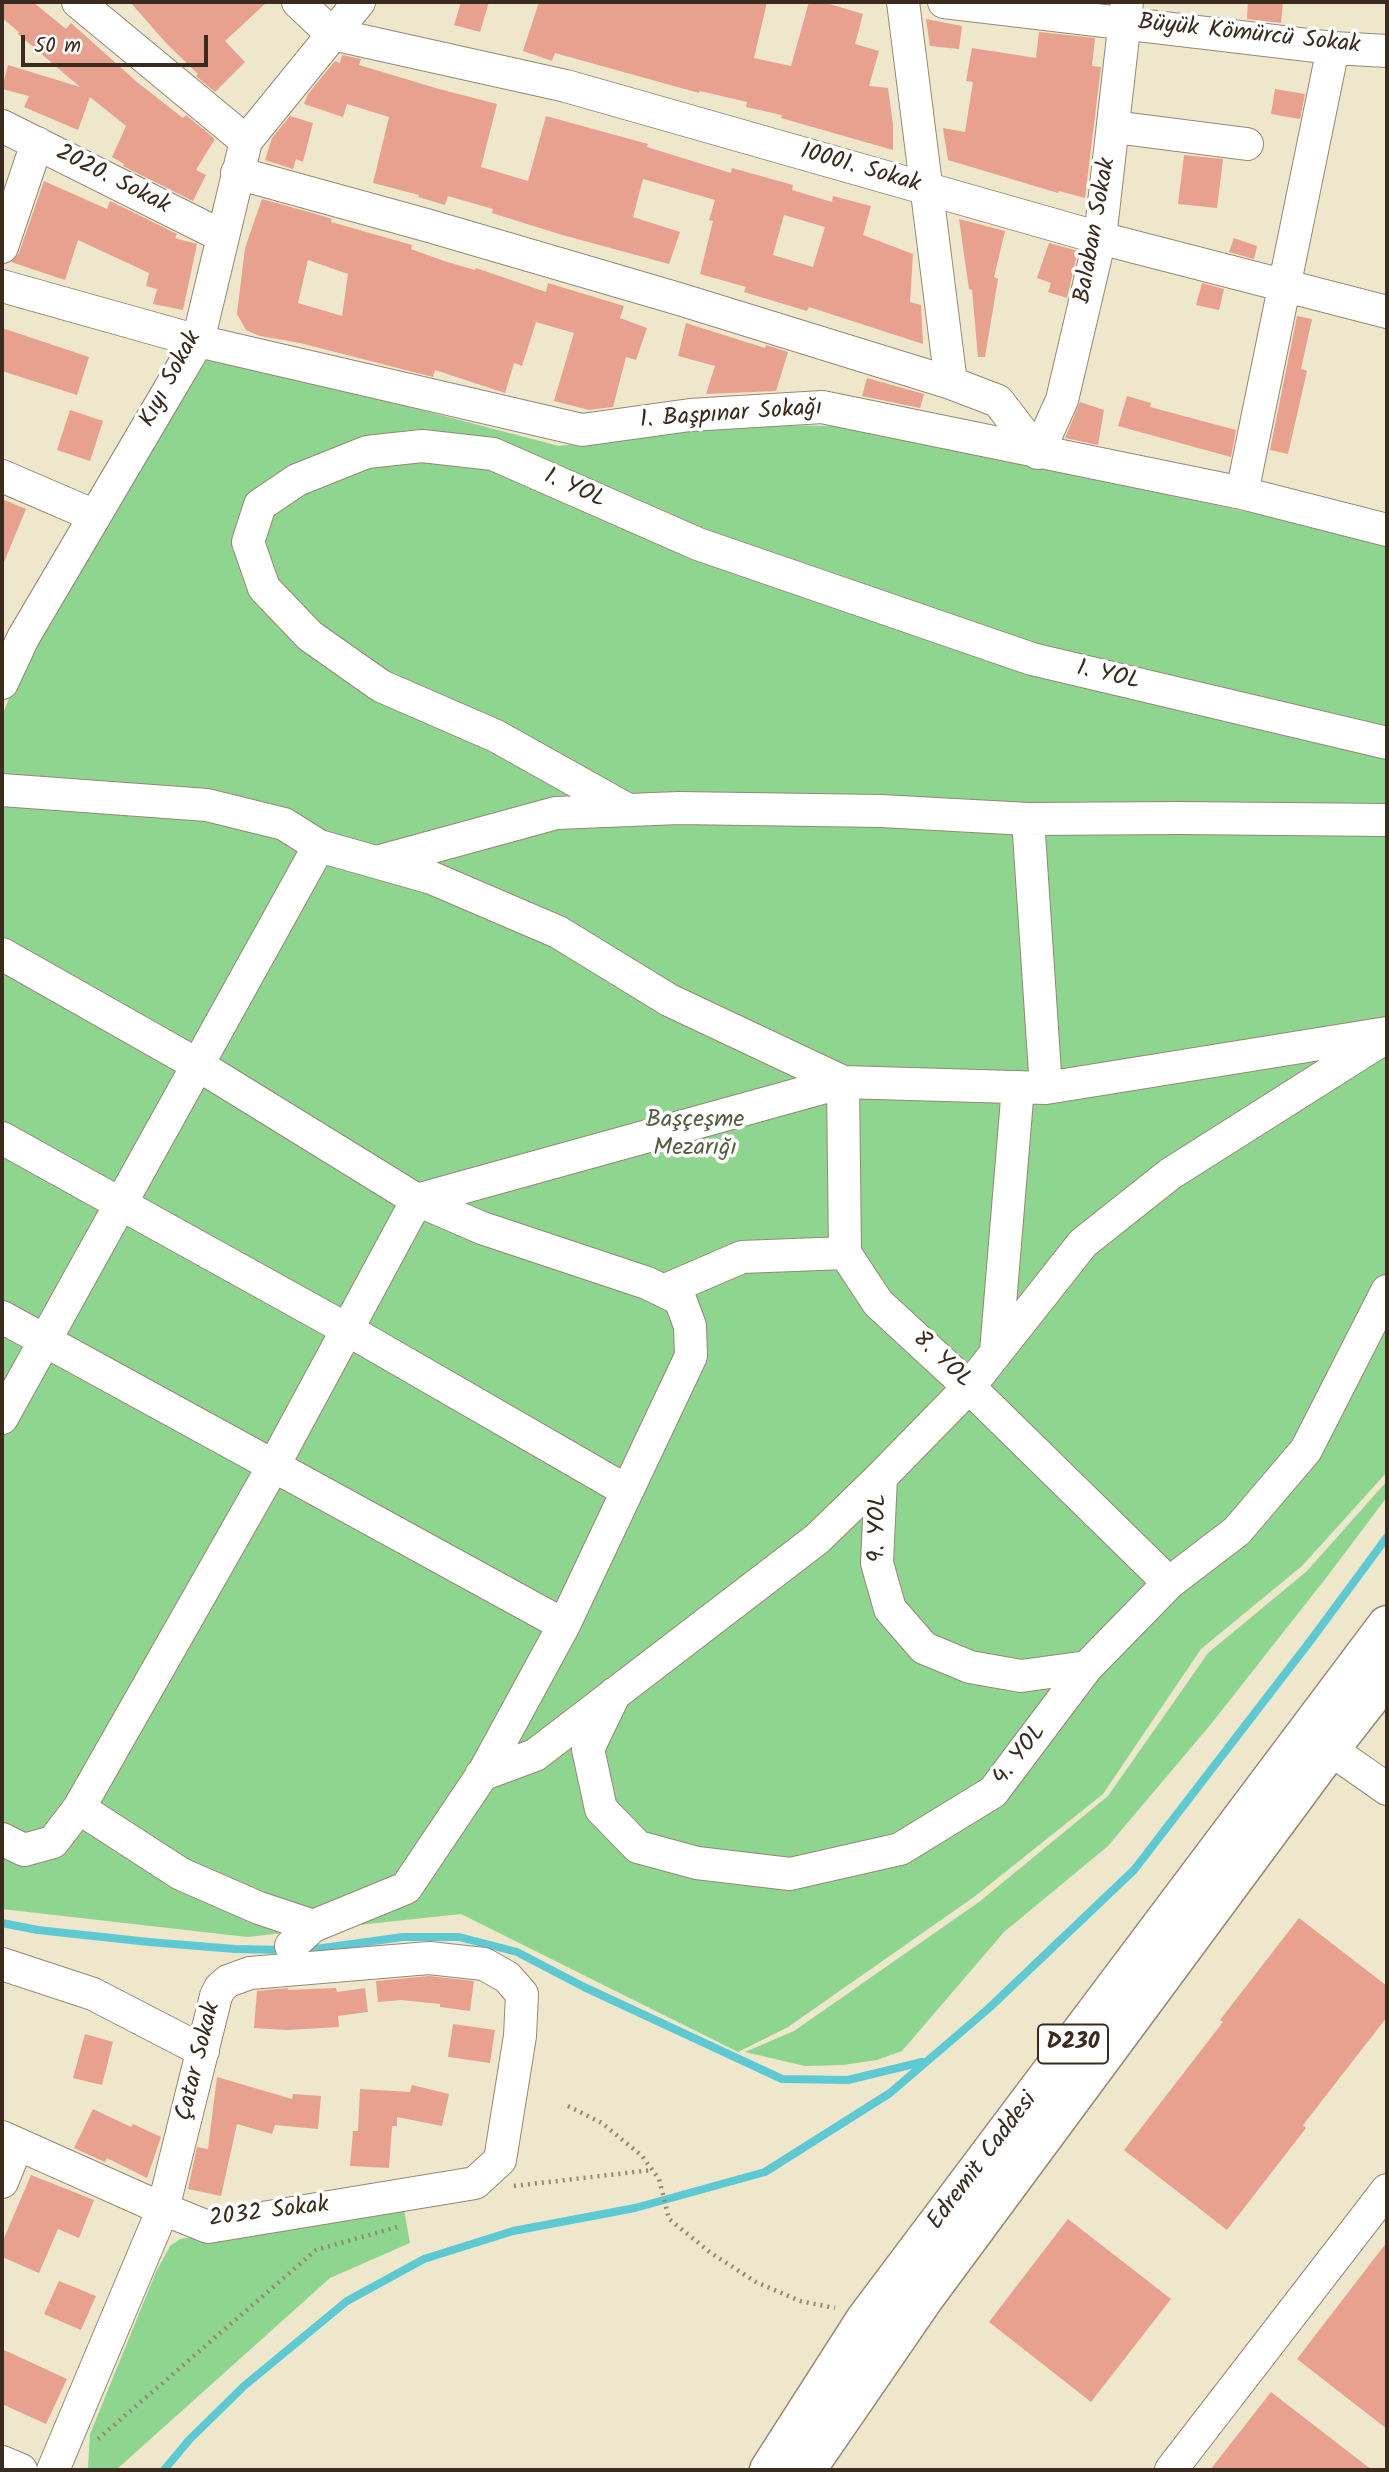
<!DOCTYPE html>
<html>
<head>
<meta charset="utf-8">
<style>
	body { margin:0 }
	#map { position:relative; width:1389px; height:2472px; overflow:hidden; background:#efe7cb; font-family:Kalam,sans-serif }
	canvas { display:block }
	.frame { position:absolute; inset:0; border:4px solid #3b2a1e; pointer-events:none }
	.scale { position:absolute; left:21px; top:35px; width:187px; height:32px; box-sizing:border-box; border:4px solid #3b2a1e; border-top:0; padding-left:9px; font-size:21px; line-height:24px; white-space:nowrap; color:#3b2a1e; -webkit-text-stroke:5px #fff; paint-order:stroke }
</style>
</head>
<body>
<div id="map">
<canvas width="1389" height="2472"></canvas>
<div class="frame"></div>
<div class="scale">50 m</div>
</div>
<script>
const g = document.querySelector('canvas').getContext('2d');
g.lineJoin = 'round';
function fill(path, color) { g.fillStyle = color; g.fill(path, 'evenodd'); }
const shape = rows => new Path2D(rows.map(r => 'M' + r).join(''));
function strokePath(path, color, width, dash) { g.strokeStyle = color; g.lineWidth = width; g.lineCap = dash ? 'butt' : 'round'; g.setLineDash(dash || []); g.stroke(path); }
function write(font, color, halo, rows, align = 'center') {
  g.font = font + ' Kalam,sans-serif'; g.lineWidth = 7; g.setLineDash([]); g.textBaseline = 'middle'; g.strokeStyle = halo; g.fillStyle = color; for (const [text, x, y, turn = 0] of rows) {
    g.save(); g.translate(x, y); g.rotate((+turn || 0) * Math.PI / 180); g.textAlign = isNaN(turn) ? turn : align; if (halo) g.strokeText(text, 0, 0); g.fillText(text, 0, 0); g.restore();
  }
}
const green = shape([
	[210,355,559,446,737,425,848,426,1387,542,1387,1472,1302,1566,1201,1649,1103,1794,974,1897,788,2027,738,2052,461,1914,247,1937,2,1909,2,716,32,641],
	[1387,1481,1387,1497,1326,1578,1211,1724,1108,1846,1004,1932,902,2051,877,2060,843,2065,805,2066,745,2052,794,2031,979,1902,1108,1796,1208,1653,1307,1571],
	[403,2204,410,2243,330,2278,116,2470,88,2468,90,2434,156,2272,170,2246,180,2239]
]);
const stream = shape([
	[2,1923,38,1930,149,1942,235,1949,284,1950],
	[301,1951,403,1937,459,1937,517,1952,584,1987,782,2079,848,2080,922,2062],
	[164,2470,189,2440,244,2386,347,2301,424,2259,513,2231,635,2208,765,2172,890,2093,988,2009,1134,1870,1311,1640,1387,1537]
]);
const building = shape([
	[2,2,33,2,66,29,71,23,137,82,183,118,186,115,215,139,196,170,206,175,193,201,123,166,124,164,112,157,126,126,90,97,78,130,24,107,29,96,2,89,8,65,80,87,18,34,19,32,2,18],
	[130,2,267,2,225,41,245,62,215,92,196,76,198,74,166,43],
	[461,2,489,2,480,32,454,25],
	[539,2,767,2,754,58,791,66,809,2,823,2,863,14,855,44,879,51,869,86,888,88,893,124,893,150,781,118,782,115,746,107,747,102,700,91,699,93,555,53,552,61,523,51],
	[1248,2,1283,2,1281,23,1247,19],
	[926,19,962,26,959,49,930,46],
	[1039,32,1095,38,1092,66,1101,67,1085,198,1059,191,1058,193,948,160,943,128,965,132,973,82,966,81,972,48,1036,58],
	[342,55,361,59,359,65,439,89,497,104,481,167,528,181,546,116,648,144,647,147,731,173,732,168,793,185,792,190,832,202,833,196,871,206,863,235,913,254,910,302,921,305,923,344,809,307,807,311,744,292,746,287,700,274,713,221,709,220,715,200,643,179,633,217,680,232,669,264,559,234,492,213,493,209,448,196,445,205,418,197,419,195,373,183,389,117,347,104,343,117,304,104,308,94,335,61,340,63],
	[784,215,825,227,813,267,773,255],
	[1275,89,1305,94,1300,119,1271,114],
	[290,116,313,123,303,162,296,159,293,169,265,160,272,138],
	[1184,155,1223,159,1217,208,1178,204],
	[44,181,107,209,110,201,177,234,175,238,197,244,183,310,153,304,157,289,146,286,149,273,78,240,65,280,11,262,19,253],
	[262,199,316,214,332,219,331,222,412,245,411,249,444,261,475,270,476,268,546,292,548,283,624,306,620,318,647,328,636,360,626,357,613,407,589,410,554,401,574,333,536,322,522,366,514,363,505,393,435,370,433,377,300,343,260,336,246,330,237,314,245,248],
	[308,260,348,274,342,316,298,303],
	[959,219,1005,231,994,277,998,279,985,357,978,357,972,290,969,289],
	[1234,238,1257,246,1254,259,1229,252],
	[1049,243,1078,251,1067,298,1048,292,1051,283,1037,278],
	[1202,283,1224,289,1219,310,1196,305],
	[1297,316,1312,319,1301,369,1307,371,1288,454,1270,450],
	[686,323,765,348,766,345,788,352,776,391,706,394,715,366,678,356],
	[2,328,89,357,77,395,2,371],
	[867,378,924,394,920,408,862,396],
	[1127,396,1151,403,1150,407,1236,430,1231,457,1118,426],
	[1080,402,1104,410,1098,445,1065,438],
	[70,410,103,421,90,461,57,450],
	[2,499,26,509,2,567],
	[1299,1918,1387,1986,1387,2017,1303,2125,1306,2128,1227,2230,1124,2150,1223,2022,1220,2020],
	[429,1976,474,1981,470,2011,440,2007,440,2004,401,2000,378,2002,376,1981],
	[288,1988,288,1990,336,1988,337,1992,365,1988,368,2012,338,2016,339,2027,287,2030,254,2028,257,1991],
	[453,2024,495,2030,490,2063,448,2057],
	[85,2034,113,2042,102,2085,73,2078],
	[217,2077,292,2099,293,2094,321,2096,318,2129,275,2125,272,2134,237,2124,221,2196,188,2189,197,2147,208,2149],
	[412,2085,449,2094,442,2126,397,2117,397,2126,392,2126,389,2168,350,2166,353,2131,358,2131,360,2089,410,2092],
	[93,2109,131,2127,133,2124,161,2137,147,2178,107,2158,105,2162,74,2148],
	[31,2175,94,2200,79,2238,58,2229,39,2273,2,2257,2,2243],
	[1068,2219,1171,2299,1091,2402,989,2322],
	[1387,2242,1387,2429,1297,2359],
	[59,2281,96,2296,81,2330,44,2314],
	[2,2349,67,2379,46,2424,2,2404],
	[1271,2392,1372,2470,1210,2470]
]);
const path = shape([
	[568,2106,602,2123,642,2156,659,2179,669,2219,711,2253,756,2282,800,2301,835,2308],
	[514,2186,652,2170],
	[98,2439,316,2250,397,2227]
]);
const minor = shape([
	[78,2,246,141],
	[298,2,332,34,566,86,1100,238,1387,312],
	[903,2,951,383],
	[944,2,1333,48,1387,51],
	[2,126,222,236],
	[1114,127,1247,144],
	[237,173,426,225,679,299,951,383,998,401,1038,453,1062,400,1100,238,1127,2],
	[2,247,37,143],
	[2,286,198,341,582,430,690,415,822,407,1242,493,1387,530],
	[2,476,95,516],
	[1242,493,1333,48],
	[2,683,23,638,198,341,246,141,359,2],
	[2,790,207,805,284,824,319,846,432,878,558,932,669,1000,843,1082,1046,1088,1387,1033],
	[628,810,496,736,381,686,310,636,264,588,248,542,260,505,297,480,367,452,422,446,493,454,698,544,1032,659,1387,743],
	[1028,819,1046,1088],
	[377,862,556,813,679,808,881,811,1028,819,1179,818,1387,820],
	[2,954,198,1065,417,1200,482,1228,647,1283,680,1299,690,1326,691,1356,564,1625,484,1772,406,1888,313,1926,291,1946],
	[2,1138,348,1330,627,1491],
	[663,1291,742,1257,845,1253],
	[2,1317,564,1625],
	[996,1352,1018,1087],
	[2,1418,319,846],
	[881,1477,877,1563,890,1609,924,1648,970,1667,1021,1676,1087,1667],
	[615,1693,588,1749,601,1809,638,1847,697,1863,790,1874,900,1849,993,1792,1087,1667,1169,1583,1237,1531,1306,1450,1387,1291],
	[1330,1749,1387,1789],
	[481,1775,535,1755,817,1539,881,1477,969,1387,1083,1243,1170,1174,1383,1039],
	[79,1808,181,1874,259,1908,313,1926],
	[2,1839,24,1850,53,1842,79,1808,274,1465,417,1200,843,1082,845,1253,878,1303,969,1387,1169,1583],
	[2,1964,93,1994,203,2051],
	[2,2137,163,2209,208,2227,475,2183,500,2160,520,2036,522,1994,507,1977,484,1964,429,1958,250,1973,228,1981,220,1988,216,1996,163,2209,53,2470],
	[2,2182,17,2145],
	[2,2462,21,2470],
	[1171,2470,1387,2190]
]);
const highway = shape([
	[769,2470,865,2320,1387,1625],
	[806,2470,925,2297,1330,1749,1387,1676]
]);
const shields = [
	[1073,2044,70]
];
const shieldNames = [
	["D230",1073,2044]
];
const streetNames = [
	["Büyük Kömürcü Sokak",1249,36,6],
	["10001. Sokak",860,170,16],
	["2020. Sokak",112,181,27],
	["Balaban Sokak",1097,231,-80],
	["Kıyı Sokak",172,380,-62],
	["1. Başpınar Sokağı",731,416,-4],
	["1. YOL",574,490,24],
	["1. YOL",1108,677,13],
	["8. YOL",941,1361,43],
	["9. YOL",880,1528,-89],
	["4. YOL",1021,1756,-52],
	["Çatar Sokak",200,2062,-76],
	["Edremit Caddesi",984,2162,-53],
	["2032 Sokak",269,2214,-7]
];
const parkNames = [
	["Başçeşme",695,1122],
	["Mezarığı",695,1150]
];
fill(green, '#8ed590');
strokePath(stream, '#5dc9d3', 8);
fill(building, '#e9a18f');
strokePath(minor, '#958874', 34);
strokePath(highway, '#958874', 41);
strokePath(path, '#958874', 4.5, [2, 5]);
strokePath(minor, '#fff', 32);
strokePath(highway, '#fff', 38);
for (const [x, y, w] of shields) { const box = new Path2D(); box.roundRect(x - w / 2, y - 19.5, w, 39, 5); g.fillStyle = '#fff'; g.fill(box); strokePath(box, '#3b2a1e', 2); }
write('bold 23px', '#3b2a1e', null, shieldNames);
write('24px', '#3b2a1e', '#fff', streetNames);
write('24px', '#545d40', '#fff', parkNames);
</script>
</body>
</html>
